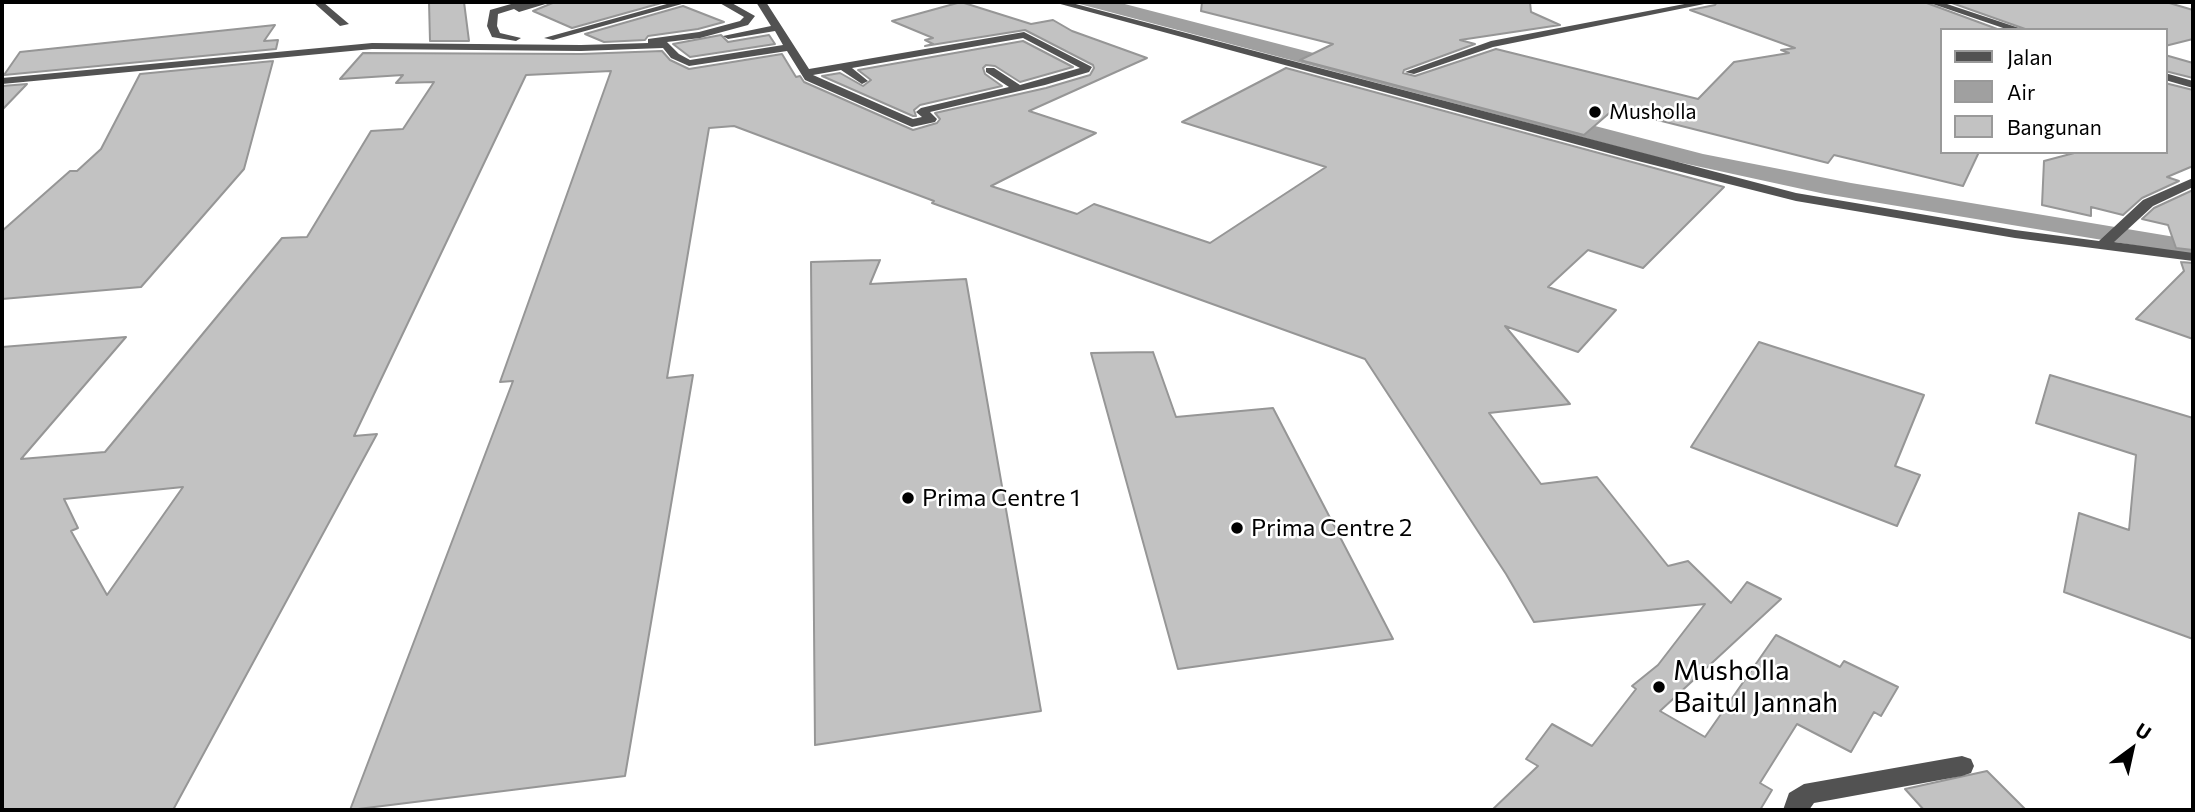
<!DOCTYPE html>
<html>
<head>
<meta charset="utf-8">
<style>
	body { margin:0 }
	#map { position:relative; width:2195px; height:812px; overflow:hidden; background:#fff; font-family:Commissioner,sans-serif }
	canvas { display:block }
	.frame { position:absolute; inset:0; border:4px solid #000; pointer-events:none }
	.legend { position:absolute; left:1940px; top:28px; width:228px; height:126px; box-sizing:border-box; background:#fff; border:2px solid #999; margin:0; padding:9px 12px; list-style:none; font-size:21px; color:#000 }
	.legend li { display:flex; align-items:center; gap:14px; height:35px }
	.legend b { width:35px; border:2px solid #999 }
	.north { position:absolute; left:2097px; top:714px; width:70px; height:70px; -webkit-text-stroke:5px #fff; paint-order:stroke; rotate:33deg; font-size:19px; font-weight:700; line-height:28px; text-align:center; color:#000 }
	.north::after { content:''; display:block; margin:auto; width:24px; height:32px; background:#000; clip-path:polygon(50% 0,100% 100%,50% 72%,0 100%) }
</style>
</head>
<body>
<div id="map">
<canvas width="2195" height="812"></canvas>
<div class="frame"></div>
<ul class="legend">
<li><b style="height:9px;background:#525252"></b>Jalan</li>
<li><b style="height:19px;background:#a0a0a0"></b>Air</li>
<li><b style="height:19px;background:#c2c2c2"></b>Bangunan</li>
</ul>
<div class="north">U</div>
</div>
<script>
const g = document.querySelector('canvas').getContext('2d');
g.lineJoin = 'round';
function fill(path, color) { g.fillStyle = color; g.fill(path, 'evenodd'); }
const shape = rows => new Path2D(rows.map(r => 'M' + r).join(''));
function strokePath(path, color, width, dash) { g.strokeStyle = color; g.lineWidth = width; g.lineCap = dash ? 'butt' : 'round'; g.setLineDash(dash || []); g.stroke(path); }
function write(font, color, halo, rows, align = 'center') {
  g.font = font + ' Commissioner,sans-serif'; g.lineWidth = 5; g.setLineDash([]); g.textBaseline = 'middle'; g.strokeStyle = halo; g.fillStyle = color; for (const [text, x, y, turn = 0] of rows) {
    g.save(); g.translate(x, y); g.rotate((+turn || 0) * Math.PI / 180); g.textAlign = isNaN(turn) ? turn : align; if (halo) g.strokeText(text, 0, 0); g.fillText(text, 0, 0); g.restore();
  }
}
const water = shape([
	[1072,2,1117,2,1703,154,1851,183,2193,240,2193,255,1825,194,1664,159]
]);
const building = shape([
	[429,2,464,2,469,41,430,41,429,2],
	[555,2,665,2,572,28,533,11,555,2],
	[961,2,1031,24,1053,20,1072,31,1147,58,1029,111,1096,133,991,186,1077,214,1094,204,1210,243,1326,167,1182,122,1286,68,1724,187,1643,268,1588,250,1548,287,1616,310,1578,352,1505,326,1570,404,1489,413,1541,484,1597,477,1668,566,1688,561,1731,603,1747,582,1781,599,1660,711,1705,737,1776,635,1840,667,1844,661,1898,687,1881,716,1874,712,1851,752,1797,724,1760,783,1772,790,1760,810,1492,810,1538,766,1526,759,1552,724,1592,746,1636,689,1632,686,1658,665,1705,604,1534,622,1506,574,1365,359,932,203,934,201,734,126,709,128,667,378,693,375,625,776,350,810,513,381,500,382,611,71,526,75,354,436,377,434,173,810,2,810,2,347,126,337,21,459,105,452,282,238,307,237,371,131,403,129,434,82,396,83,403,75,340,79,363,53,581,54,662,51,670,60,689,69,782,54,796,77,800,76,804,82,913,130,937,123,940,119,935,113,1046,88,1090,75,1094,68,1093,65,1025,30,925,46,933,44,925,40,933,38,892,21,961,2],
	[183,487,107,595,71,531,78,528,64,499,183,487],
	[1202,2,1530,2,1531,12,1560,25,1460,40,1475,44,1404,70,1403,73,1415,76,1496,49,1698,99,1734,62,1789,53,1781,50,1795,48,1690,10,1715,5,1717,2,1924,2,2000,30,1941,30,1941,152,1979,152,1963,186,1834,155,1828,163,1614,109,1584,135,1300,60,1333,44,1201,11,1202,2],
	[1949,2,2166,2,2193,10,2193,39,2165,46,2165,30,2028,30,1949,2],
	[683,6,724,22,698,29,648,36,645,40,604,42,585,34,683,6],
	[275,25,264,41,278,40,276,49,4,75,20,52,275,25],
	[721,35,728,42,769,35,775,44,690,57,673,44,721,35],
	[1023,41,1073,67,1020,82,995,66,986,65,983,68,985,74,1002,86,920,105,914,110,916,116,913,116,822,76,840,73,863,86,871,80,858,70,1023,41],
	[2165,55,2193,63,2193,78,2165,71,2165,55],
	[273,61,244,169,141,287,2,299,2,231,70,171,77,171,101,149,140,74,273,61],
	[2165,83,2193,90,2193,166,2167,177,2179,181,2142,198,2123,215,2091,207,2091,216,2042,205,2044,161,2078,152,2165,152,2165,83],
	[27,84,2,110,2,86,27,84],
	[2193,190,2193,250,2176,248,2168,225,2142,219,2154,208,2193,190],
	[880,260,870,284,966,279,1041,711,815,745,811,262,880,260],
	[2181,262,2193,263,2193,339,2136,319,2184,271,2181,262],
	[1759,342,1924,395,1895,466,1920,475,1897,526,1691,447,1759,342],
	[1153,352,1176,417,1273,408,1393,639,1178,669,1091,353,1153,352],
	[2050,375,2193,418,2193,639,2064,592,2079,513,2129,530,2136,455,2036,423,2050,375],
	[1987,771,2026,810,1924,810,1905,789,1987,771]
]);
const minor = shape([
	[313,2,323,2,349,24,340,26,313,2],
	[518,2,552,2,519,12,514,9,498,14,497,26,500,33,521,38,516,41,492,37,487,26,490,10,518,2],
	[674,2,689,2,553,40,544,38,674,2],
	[718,2,730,2,755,16,748,25,700,38,667,42,679,54,690,60,783,45,775,31,728,39,723,36,771,26,756,2,766,2,809,69,1024,32,1092,67,1089,72,1045,85,930,112,937,119,935,122,912,127,805,80,787,51,689,66,671,58,663,48,581,51,372,49,2,84,2,78,372,43,581,45,648,43,648,39,699,32,740,21,744,17,718,2],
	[1023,38,1080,68,1020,85,994,68,986,68,986,72,1009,87,921,108,916,112,922,117,913,119,813,75,841,70,862,84,868,81,852,68,1023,38],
	[1053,2,1068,2,1796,193,2015,230,2099,241,2143,200,2193,178,2193,187,2153,206,2114,242,2193,253,2193,261,2015,238,1796,201,1634,160,1053,2],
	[1695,2,1714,2,1493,47,1414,74,1405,72,1491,41,1695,2],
	[1927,2,1941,2,2025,30,2009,30,1927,2],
	[2165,73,2193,81,2193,88,2165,80,2165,73],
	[1962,756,1971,759,1974,766,1971,773,1962,776,1814,803,1809,810,1783,810,1789,793,1804,784,1962,756]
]);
const markers = [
	[1595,112,7,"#000"],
	[908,498,7,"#000"],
	[1237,528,7,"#000"],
	[1659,687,7,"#000"]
];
const farPoinames = [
	["Musholla",1609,112]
];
const poiNames = [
	["Prima Centre 1",922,498],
	["Prima Centre 2",1251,528]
];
const nearPoinames = [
	["Musholla",1673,671],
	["Baitul Jannah",1673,703]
];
fill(water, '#a0a0a0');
fill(building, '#c2c2c2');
strokePath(building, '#969696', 2);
fill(minor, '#525252');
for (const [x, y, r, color] of markers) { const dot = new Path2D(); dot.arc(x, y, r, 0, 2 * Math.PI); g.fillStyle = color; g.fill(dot); strokePath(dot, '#fff', 2.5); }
write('21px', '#000', '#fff', farPoinames, 'left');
write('24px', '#000', '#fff', poiNames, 'left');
write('28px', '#000', '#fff', nearPoinames, 'left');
</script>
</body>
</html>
